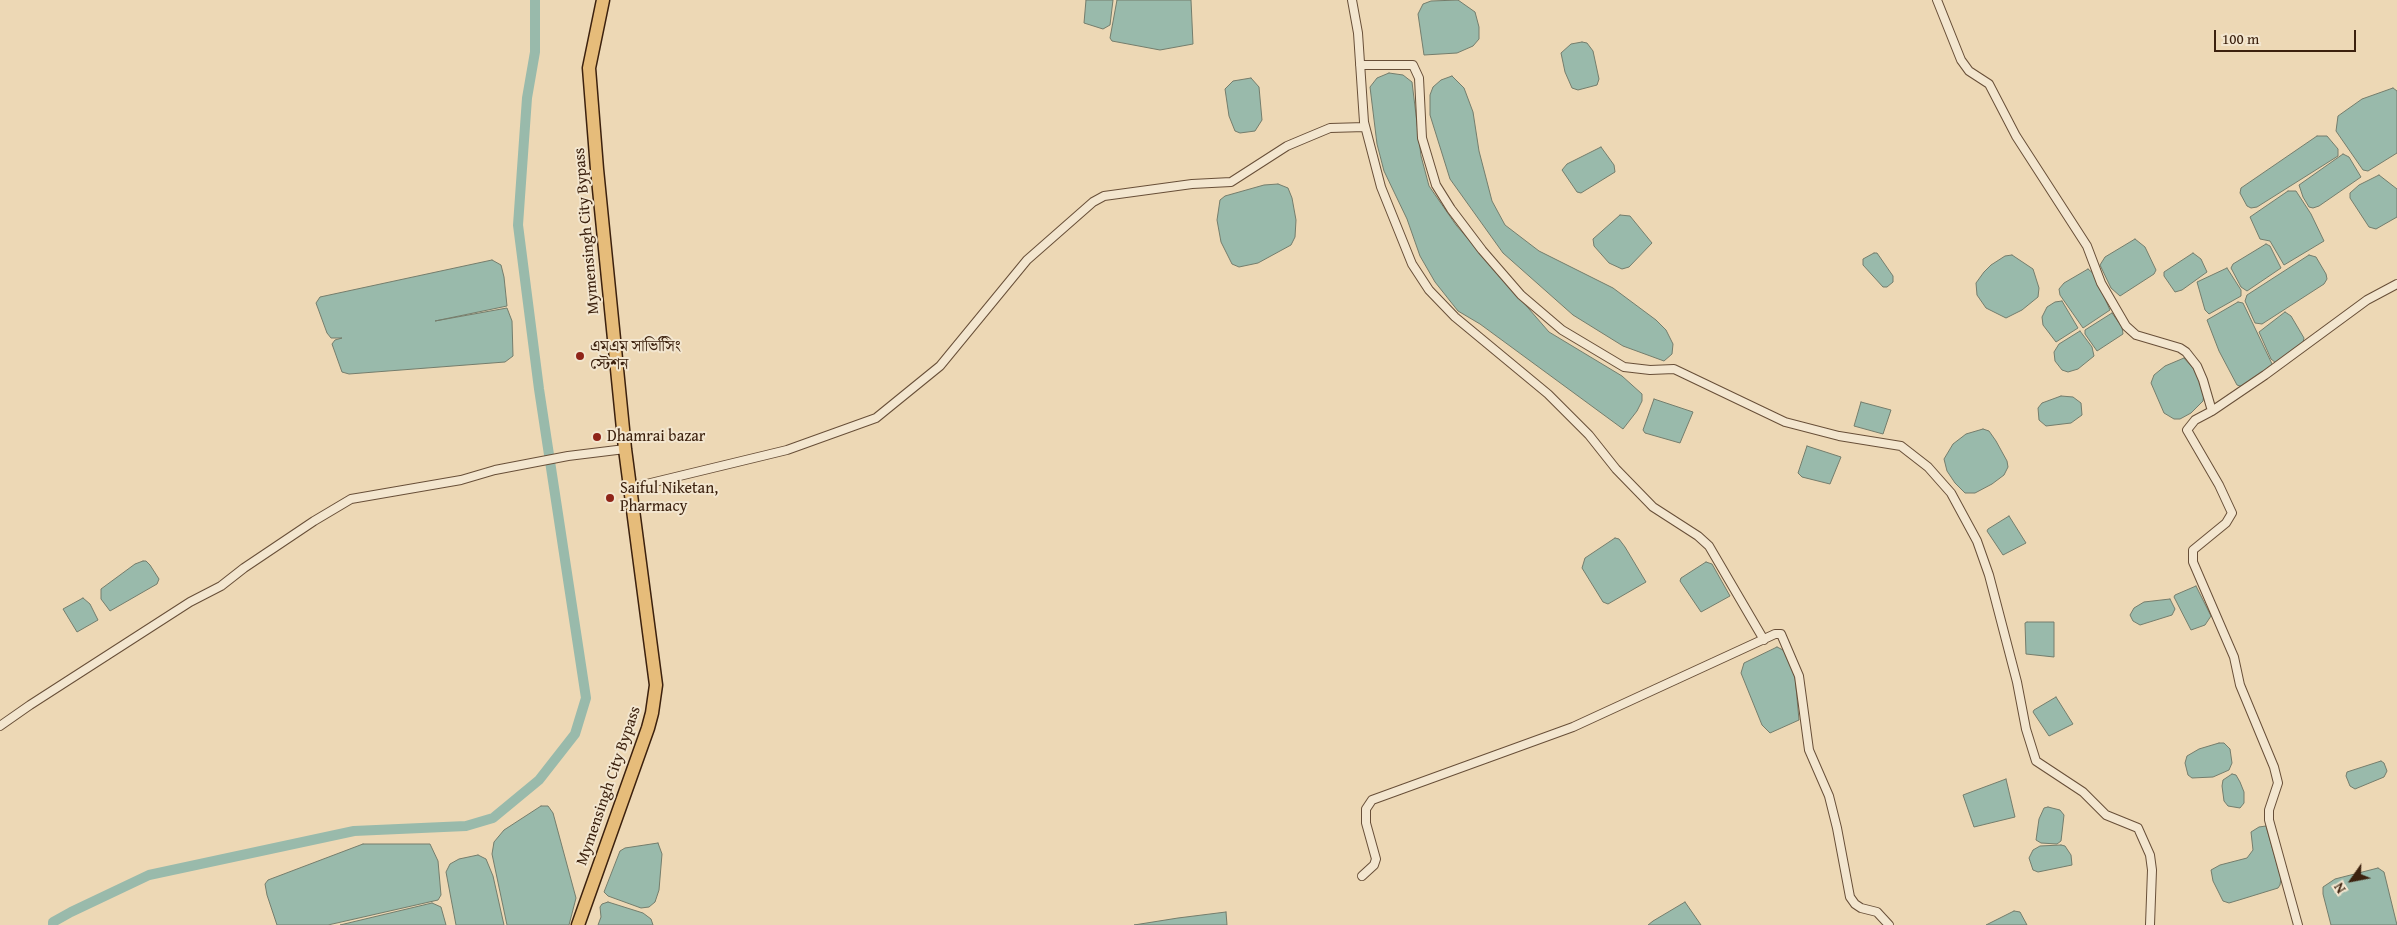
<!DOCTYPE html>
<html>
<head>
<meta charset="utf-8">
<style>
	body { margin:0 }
	#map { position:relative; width:2397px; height:925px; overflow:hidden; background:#edd8b5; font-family:"Gentium Book Plus",serif }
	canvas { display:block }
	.north { position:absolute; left:2327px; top:855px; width:50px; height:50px; -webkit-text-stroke:4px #f3e6cf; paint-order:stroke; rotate:237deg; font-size:14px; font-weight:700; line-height:20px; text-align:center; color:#3c210e }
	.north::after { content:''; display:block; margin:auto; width:18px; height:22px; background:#3c210e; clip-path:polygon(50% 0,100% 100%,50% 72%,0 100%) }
	.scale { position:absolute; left:2214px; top:30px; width:142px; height:22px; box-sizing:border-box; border:2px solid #3c210e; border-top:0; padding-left:6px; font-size:15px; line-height:18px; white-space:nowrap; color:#3c210e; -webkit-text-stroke:4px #f3e6cf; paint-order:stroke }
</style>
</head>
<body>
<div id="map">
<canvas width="2397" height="925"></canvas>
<div class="north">N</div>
<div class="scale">100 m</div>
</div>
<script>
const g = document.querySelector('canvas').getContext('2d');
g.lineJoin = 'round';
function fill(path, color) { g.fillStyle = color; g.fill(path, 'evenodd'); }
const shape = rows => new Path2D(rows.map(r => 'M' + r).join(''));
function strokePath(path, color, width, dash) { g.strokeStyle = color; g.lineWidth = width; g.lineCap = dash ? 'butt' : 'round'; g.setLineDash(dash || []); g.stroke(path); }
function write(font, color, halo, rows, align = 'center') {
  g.font = font + ' "Gentium Book Plus","Noto Serif Bengali",serif'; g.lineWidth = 4; g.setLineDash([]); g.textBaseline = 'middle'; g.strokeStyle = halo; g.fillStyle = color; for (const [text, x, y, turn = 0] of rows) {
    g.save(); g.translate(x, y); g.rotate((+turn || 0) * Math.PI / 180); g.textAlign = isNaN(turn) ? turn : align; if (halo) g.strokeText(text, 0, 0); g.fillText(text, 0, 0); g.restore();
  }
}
const water = shape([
	[1086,0,1113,0,1110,25,1103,29,1084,23,1086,0],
	[1117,0,1191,0,1193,44,1160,50,1112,41,1110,38,1117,0],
	[1458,0,1475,12,1479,27,1479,39,1473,46,1457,53,1424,55,1418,14,1423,4,1431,1,1458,0],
	[1582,42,1587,43,1593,51,1599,79,1597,85,1578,90,1572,88,1565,72,1561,53,1571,44,1582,42],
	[1389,73,1403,75,1412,82,1421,156,1429,186,1456,225,1549,332,1622,376,1642,394,1642,401,1637,411,1623,429,1480,324,1458,311,1435,282,1420,256,1407,219,1384,171,1377,144,1370,87,1377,78,1389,73],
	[1452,76,1464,88,1473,112,1479,151,1492,201,1505,225,1539,251,1613,288,1656,320,1666,330,1673,344,1672,354,1664,361,1623,346,1573,315,1503,253,1450,179,1430,115,1430,95,1433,87,1441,80,1452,76],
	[1251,78,1259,87,1262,120,1255,131,1240,133,1235,131,1229,116,1225,89,1233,81,1251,78],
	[2393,88,2397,91,2397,153,2368,171,2363,170,2336,131,2338,116,2362,99,2393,88],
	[2317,136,2327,136,2338,149,2338,156,2257,207,2251,208,2247,206,2240,193,2241,188,2317,136],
	[1601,147,1614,165,1615,172,1581,193,1577,192,1562,170,1567,164,1601,147],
	[2343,154,2349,157,2361,177,2319,206,2313,208,2309,207,2303,197,2299,185,2343,154],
	[2379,175,2397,189,2397,217,2376,229,2369,227,2350,198,2350,193,2359,185,2379,175],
	[1278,184,1288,188,1292,198,1296,220,1295,237,1291,245,1258,263,1239,267,1232,264,1221,242,1217,220,1220,200,1225,196,1264,185,1278,184],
	[2288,191,2296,191,2311,214,2324,241,2284,265,2270,241,2260,239,2250,217,2288,191],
	[1620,215,1630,216,1652,243,1629,267,1622,269,1609,263,1594,246,1593,239,1620,215],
	[2135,239,2145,247,2156,270,2154,274,2120,296,2111,288,2100,265,2105,257,2135,239],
	[2266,244,2270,246,2281,268,2247,291,2241,287,2231,268,2233,264,2266,244],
	[1874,253,1877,253,1893,276,1893,282,1887,287,1883,287,1863,265,1863,259,1874,253],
	[2193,253,2201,259,2207,272,2182,290,2175,292,2164,276,2164,272,2193,253],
	[2012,255,2033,269,2039,288,2038,297,2022,310,2006,318,1986,308,1977,295,1976,283,1984,272,1991,265,2005,256,2012,255],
	[2309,255,2316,257,2326,274,2327,279,2324,284,2262,324,2255,323,2245,301,2247,295,2309,255],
	[492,260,501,265,504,277,507,306,435,321,507,308,512,321,513,356,505,362,349,374,342,372,332,344,335,340,342,338,331,338,327,333,316,303,320,297,492,260],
	[2227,268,2241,290,2241,296,2209,314,2205,310,2197,282,2227,268],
	[2088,269,2094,274,2110,310,2083,328,2060,295,2059,289,2064,283,2088,269],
	[2062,301,2078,328,2056,342,2043,325,2042,317,2047,307,2055,302,2062,301],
	[2238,302,2243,303,2273,366,2243,387,2237,385,2219,351,2207,320,2238,302],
	[2285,312,2291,316,2304,338,2303,343,2276,363,2271,359,2259,332,2285,312],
	[2112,313,2122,327,2123,334,2097,351,2085,334,2085,330,2112,313],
	[2080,331,2092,347,2094,356,2078,369,2068,372,2062,370,2055,361,2054,352,2059,344,2080,331],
	[2184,358,2198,374,2204,394,2203,401,2191,413,2180,419,2174,419,2164,413,2151,383,2154,375,2165,366,2184,358],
	[2061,396,2073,397,2081,403,2082,415,2071,423,2046,426,2039,420,2038,408,2042,403,2061,396],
	[1654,399,1693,412,1680,443,1645,433,1643,430,1654,399],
	[1861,402,1891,410,1883,434,1854,426,1861,402],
	[1983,429,1989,431,1996,441,2007,461,2008,467,2004,475,1992,484,1975,493,1965,493,1955,483,1947,471,1944,459,1953,444,1966,434,1983,429],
	[1807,446,1841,457,1830,484,1802,477,1798,473,1807,446],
	[2009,516,2026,543,2003,555,1987,531,1988,529,2009,516],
	[1615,538,1619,539,1625,547,1646,582,1608,604,1603,602,1582,568,1585,558,1615,538],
	[143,561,146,561,150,565,159,579,157,584,110,611,101,599,101,589,135,564,143,561],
	[1706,562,1712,564,1730,596,1701,612,1680,581,1681,578,1706,562],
	[2196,586,2211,616,2205,625,2191,630,2174,597,2175,595,2196,586],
	[83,598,90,604,98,620,77,632,63,609,83,598],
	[2170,599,2175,609,2172,615,2140,625,2133,621,2130,615,2134,608,2144,602,2170,599],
	[2027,622,2054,622,2054,657,2026,654,2025,623,2027,622],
	[1777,647,1783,650,1789,658,1795,676,1799,720,1770,733,1762,725,1741,673,1744,663,1777,647],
	[2056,697,2073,724,2049,736,2033,712,2034,710,2056,697],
	[2219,743,2224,743,2230,749,2232,763,2229,770,2213,777,2192,778,2188,775,2185,763,2187,756,2199,749,2219,743],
	[2381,761,2384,763,2387,771,2384,777,2355,789,2350,786,2346,776,2347,772,2381,761],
	[2232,774,2236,775,2240,782,2244,792,2244,803,2240,808,2228,806,2224,801,2222,786,2223,780,2232,774],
	[2006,779,2015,817,1974,827,1963,795,2006,779],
	[541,806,548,806,553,813,576,898,569,925,507,925,492,854,494,842,504,830,541,806],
	[2048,807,2060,810,2064,815,2061,841,2057,844,2041,843,2036,840,2039,819,2044,808,2048,807],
	[2266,826,2281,878,2280,885,2278,888,2239,900,2229,903,2223,901,2213,881,2211,870,2220,865,2247,858,2253,850,2251,832,2259,827,2266,826],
	[658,843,662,854,659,890,655,902,649,907,641,908,608,896,604,892,620,851,625,848,658,843],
	[363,844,430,844,438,861,441,895,438,900,328,925,277,925,267,895,265,884,268,880,363,844],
	[2061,845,2065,846,2071,855,2072,865,2038,872,2033,870,2029,858,2033,850,2040,846,2061,845],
	[478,855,486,859,493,876,504,925,456,925,446,872,450,864,459,859,478,855],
	[2378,868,2384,872,2397,925,2331,925,2323,894,2323,887,2335,879,2378,868],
	[608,902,643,913,651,919,653,925,598,925,601,917,600,907,602,904,608,902],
	[1685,902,1701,925,1648,925,1653,921,1685,902],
	[432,903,441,907,446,925,340,925,432,903],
	[2014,911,2020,912,2027,925,1986,925,2014,911],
	[1226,912,1227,925,1134,925,1178,918,1226,912]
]);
const canal = shape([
	[53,925,53,922,71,912,149,875,354,831,466,826,493,818,539,780,575,734,586,698,539,389,518,225,527,98,535,52,535,0]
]);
const minor = shape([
	[1352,0,1358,33,1364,122,1381,187,1412,264,1429,290,1455,317,1548,394,1589,435,1616,469,1653,507,1698,536,1709,546,1764,640],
	[1937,0,1961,60,1969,71,1989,84,2016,136,2087,246,2101,283,2126,326,2136,335,2180,348,2186,352,2197,366,2203,380,2212,411,2195,420,2187,430,2219,485,2232,513,2226,523,2193,550,2193,562,2234,657,2240,685,2274,767,2278,783,2269,810,2269,820,2298,925],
	[1360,65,1413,65,1419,78,1422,138,1436,185,1451,209,1482,250,1521,295,1562,330,1624,367,1650,370,1674,369,1785,422,1839,436,1901,446,1928,467,1951,493,1977,541,1989,575,2017,682,2026,729,2036,761,2083,792,2106,815,2138,828,2150,855,2152,870,2150,925],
	[2212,411,2265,375,2367,300,2397,284],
	[630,488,787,450,876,418,940,366,1027,260,1093,202,1104,196,1192,184,1231,182,1287,146,1306,138,1330,128,1365,127],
	[0,726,30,705,190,602,221,586,244,568,314,521,351,499,461,480,495,470,568,456,625,449],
	[1362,876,1374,865,1376,859,1366,823,1366,809,1372,800,1573,727,1775,634,1781,634,1799,676,1809,750,1829,796,1837,828,1850,897,1855,904,1861,908,1877,912,1889,925]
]);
const trunk = shape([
	[578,925,648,728,652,713,656,685,625,449,597,169,589,68,603,0]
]);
const markers = [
	[580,356,5,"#8f2418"],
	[597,437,5,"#8f2418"],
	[610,498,5,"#8f2418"]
];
const streetNames = [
	["Mymensingh City Bypass",587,231,-95],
	["Mymensingh City Bypass",609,786,-71]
];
const poiNames = [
	["এমএম সাভ‌িসি‌িং",590,347],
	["স্ট‌েশন",590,365],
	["Dhamrai bazar",607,437],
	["Saiful Niketan,",620,489],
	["Pharmacy",620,507]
];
fill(water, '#99baab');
strokePath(water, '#747d6c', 1);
strokePath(canal, '#99baab', 10);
strokePath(minor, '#684f38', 10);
strokePath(trunk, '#3c210e', 15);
strokePath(minor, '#f3e6cf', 8);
strokePath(trunk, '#e6bc7a', 12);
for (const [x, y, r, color] of markers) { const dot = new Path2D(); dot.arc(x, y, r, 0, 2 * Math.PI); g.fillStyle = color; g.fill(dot); strokePath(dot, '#f3e6cf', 2); }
write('16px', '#3c210e', '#f3e6cf', streetNames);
write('16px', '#3c210e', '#f3e6cf', poiNames, 'left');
</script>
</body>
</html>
